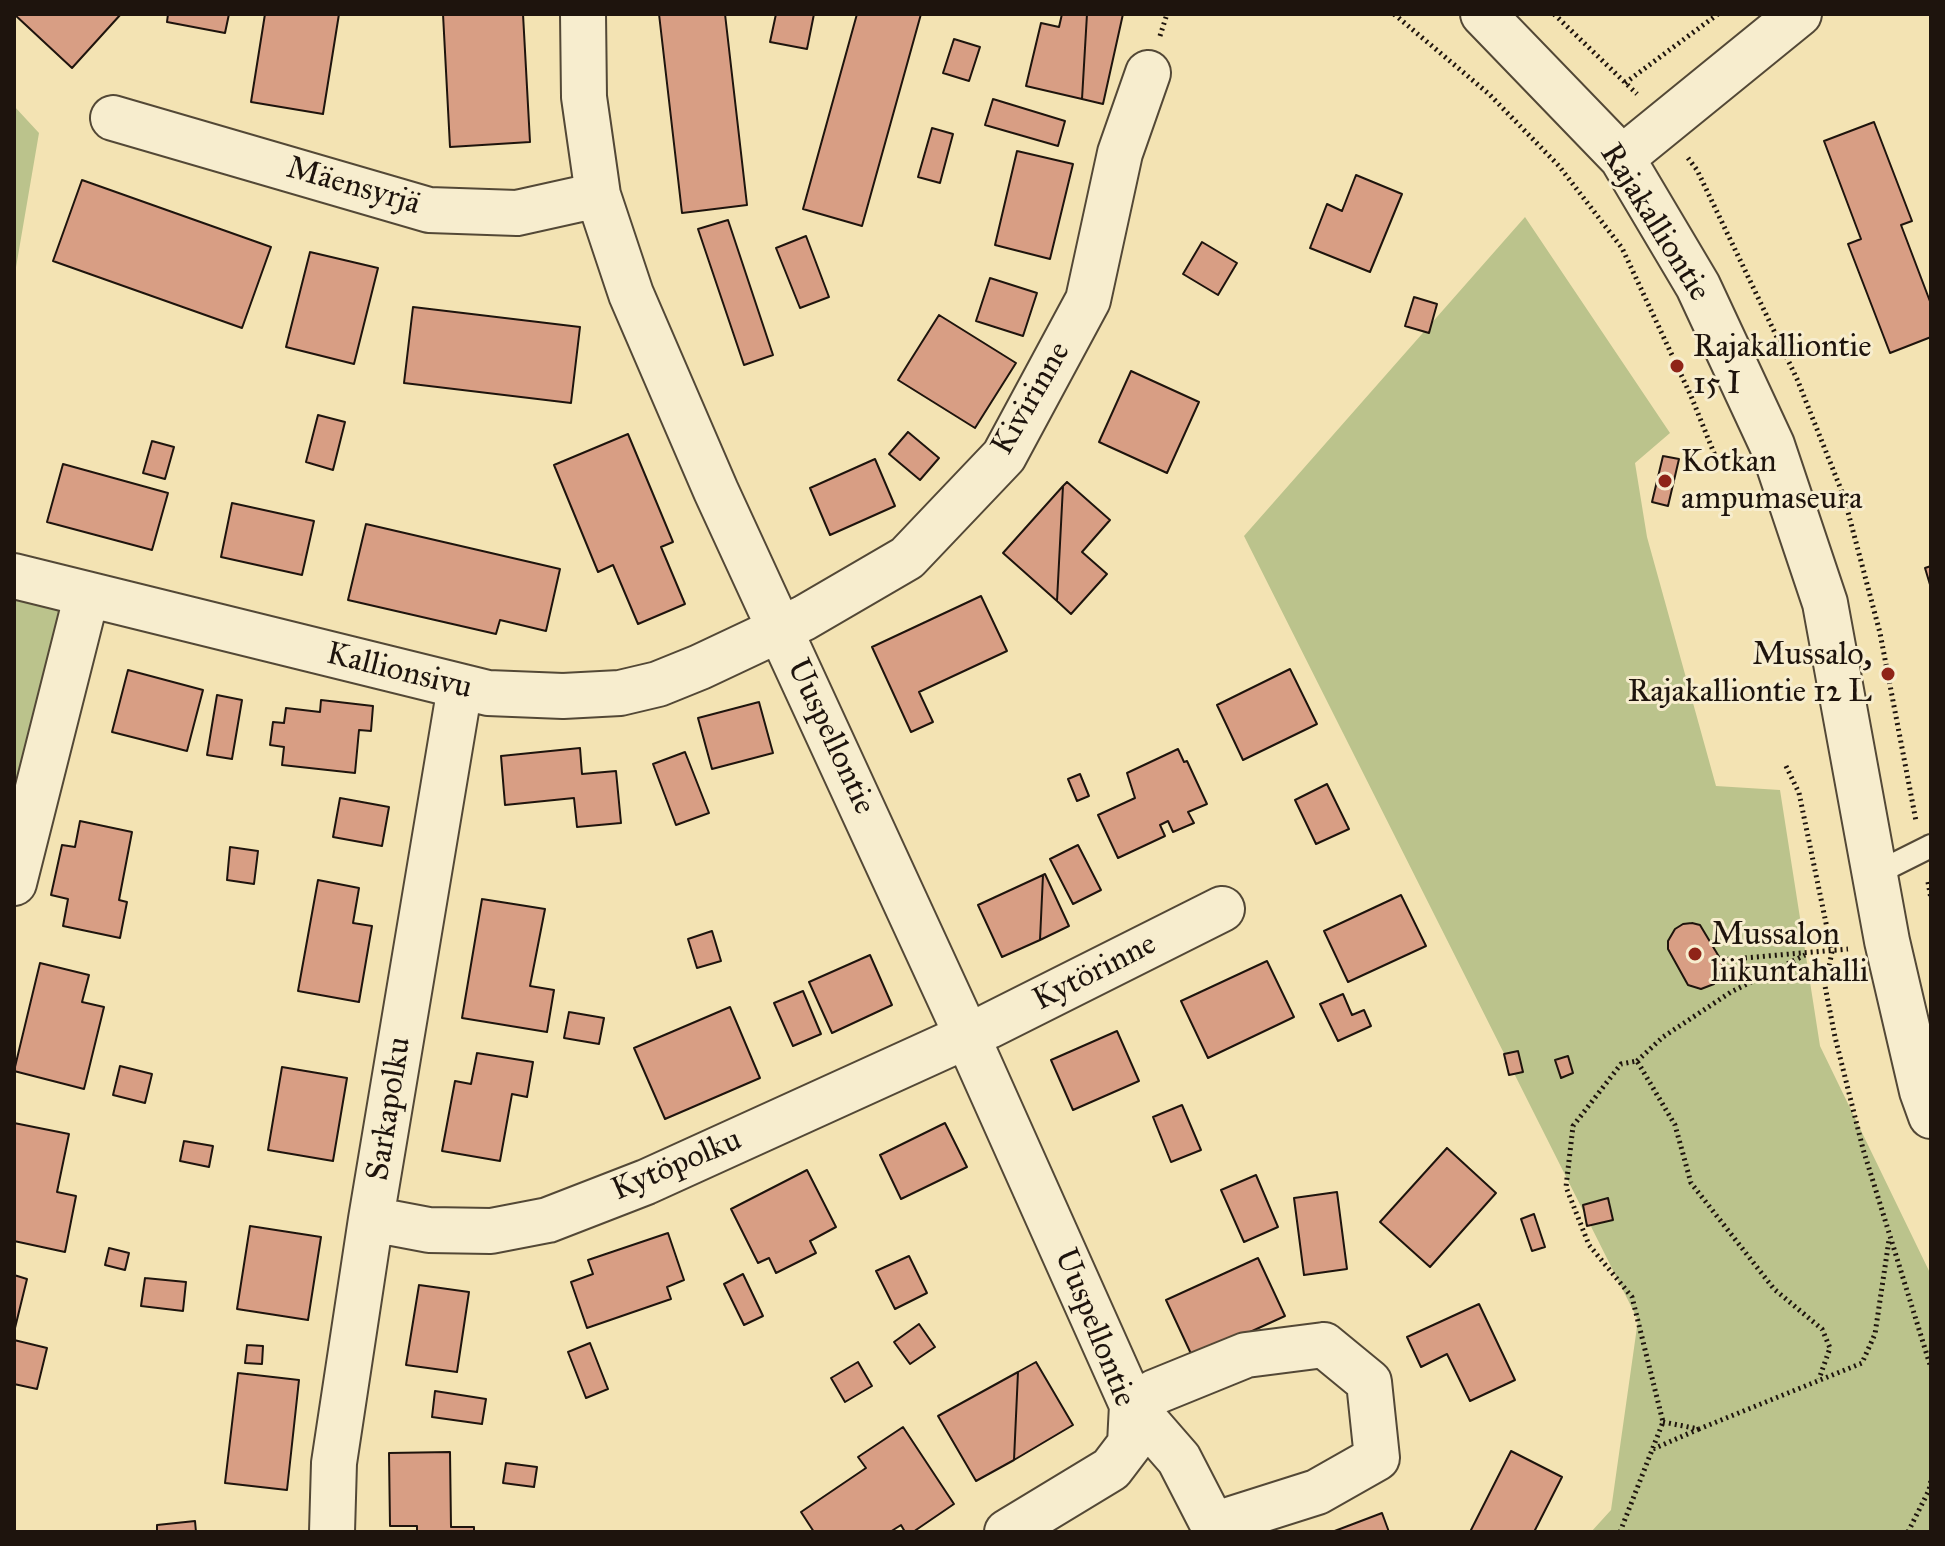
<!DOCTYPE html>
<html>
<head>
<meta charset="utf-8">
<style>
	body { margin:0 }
	#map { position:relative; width:1945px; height:1546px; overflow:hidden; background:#f3e3b3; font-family:"IM FELL Great Primer",serif }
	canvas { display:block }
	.frame { position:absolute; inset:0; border:16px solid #1e140d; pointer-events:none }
</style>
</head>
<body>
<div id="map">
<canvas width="1945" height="1546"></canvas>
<div class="frame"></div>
</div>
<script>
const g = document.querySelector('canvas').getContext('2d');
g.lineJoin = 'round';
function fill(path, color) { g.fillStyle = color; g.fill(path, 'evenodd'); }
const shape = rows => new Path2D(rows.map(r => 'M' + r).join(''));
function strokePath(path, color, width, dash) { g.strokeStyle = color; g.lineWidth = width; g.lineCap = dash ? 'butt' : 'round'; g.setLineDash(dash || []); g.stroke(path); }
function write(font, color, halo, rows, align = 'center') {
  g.font = font + ' "IM FELL Great Primer",serif'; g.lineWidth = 6; g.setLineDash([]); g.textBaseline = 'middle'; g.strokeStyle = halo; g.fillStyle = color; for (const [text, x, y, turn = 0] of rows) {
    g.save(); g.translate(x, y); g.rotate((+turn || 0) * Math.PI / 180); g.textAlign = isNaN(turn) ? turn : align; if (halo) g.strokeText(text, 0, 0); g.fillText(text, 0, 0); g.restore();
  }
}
const green = shape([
	[14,106,39,133,14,279],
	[1525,217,1670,433,1635,463,1647,537,1716,786,1780,790,1820,1046,1931,1275,1931,1532,1591,1532,1611,1510,1638,1320,1244,536],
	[14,598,63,608,14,804]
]);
const building = shape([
	[14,14,121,14,72,68,14,14],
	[168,14,229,14,225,33,167,22,168,14],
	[265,14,339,14,323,114,251,102,265,14],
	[443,14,523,14,530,142,450,147,443,14],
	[659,14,725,14,747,205,682,213,659,14],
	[776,14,814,14,807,49,770,42,776,14],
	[857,14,921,14,862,226,803,209,857,14],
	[1062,14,1087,14,1082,99,1026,86,1041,23,1059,27,1062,14],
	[1087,14,1123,14,1103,104,1082,99,1087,14],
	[954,39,980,47,969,81,943,73,954,39],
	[993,99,1065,121,1058,146,985,125,993,99],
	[1874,122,1912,221,1901,225,1931,304,1931,337,1890,353,1848,244,1861,239,1824,141,1874,122],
	[932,128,953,134,940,183,918,177,932,128],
	[1017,151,1073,164,1050,259,995,245,1017,151],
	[1356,175,1402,194,1370,272,1310,248,1327,204,1342,211,1356,175],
	[82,180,271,247,242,328,53,261,82,180],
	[728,220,773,355,744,365,698,229,728,220],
	[806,236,829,297,800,308,776,248,806,236],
	[1202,242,1237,263,1218,295,1183,274,1202,242],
	[310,252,378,268,354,364,286,347,310,252],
	[990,278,1037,293,1023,336,976,321,990,278],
	[1414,297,1437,304,1429,333,1405,326,1414,297],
	[413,307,580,327,571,403,404,383,413,307],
	[939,315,1016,363,975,428,898,380,939,315],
	[1131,371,1199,402,1167,473,1099,442,1131,371],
	[318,415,345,422,333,470,306,462,318,415],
	[908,432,939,458,920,480,889,454,908,432],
	[628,434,673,542,661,547,685,604,638,624,613,565,598,572,554,465,628,434],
	[152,441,174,447,165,479,143,473,152,441],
	[1663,456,1679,459,1668,506,1652,502,1663,456],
	[875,459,895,506,830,535,810,488,875,459],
	[63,464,168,493,152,550,47,522,63,464],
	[1067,482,1110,520,1082,552,1107,574,1071,614,1057,601,1063,486,1067,482],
	[1063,486,1057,601,1003,553,1063,486],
	[232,503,314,521,302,575,221,557,232,503],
	[366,524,560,569,546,631,500,620,496,634,348,600,366,524],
	[1931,566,1931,588,1925,568,1931,566],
	[981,596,1007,651,919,692,933,722,911,732,872,647,981,596],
	[1290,669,1317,724,1243,760,1217,705,1290,669],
	[128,670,203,690,187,751,112,732,128,670],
	[217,695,242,700,232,759,207,755,217,695],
	[321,700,373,706,371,731,359,730,355,773,282,765,284,747,270,745,273,722,284,723,286,708,320,712,321,700],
	[759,702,773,753,712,769,698,718,759,702],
	[580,748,582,774,616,771,621,823,577,827,574,798,505,805,501,756,580,748],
	[1178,749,1184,762,1187,761,1207,804,1188,812,1194,823,1173,832,1168,821,1160,825,1165,836,1118,858,1098,815,1135,798,1127,773,1178,749],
	[685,752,709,813,676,825,653,764,685,752],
	[1080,774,1089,796,1077,801,1068,779,1080,774],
	[1327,784,1349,829,1316,844,1295,800,1327,784],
	[340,798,389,807,382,846,333,837,340,798],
	[80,821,132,832,119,900,127,902,120,938,63,926,68,899,51,895,62,845,75,847,80,821],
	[1078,845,1101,890,1073,904,1050,859,1078,845],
	[230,847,258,851,254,884,227,880,230,847],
	[1045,874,1069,926,1040,940,1043,875,1045,874],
	[1043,875,1040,940,1002,957,978,905,1043,875],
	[318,880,359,888,353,923,372,926,359,1002,298,991,318,880],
	[1401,895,1426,946,1348,982,1324,931,1401,895],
	[482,899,545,909,530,986,554,990,547,1032,462,1018,482,899],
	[1692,923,1700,925,1721,960,1723,968,1714,984,1701,989,1688,985,1668,949,1668,941,1675,929,1683,924,1692,923],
	[712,931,721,961,697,968,688,939,712,931],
	[870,955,892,1005,832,1033,809,982,870,955],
	[1267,961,1294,1017,1208,1058,1181,1001,1267,961],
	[40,963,89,975,82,1002,104,1007,84,1089,14,1071,40,963],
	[803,991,821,1034,793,1046,774,1003,803,991],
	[1343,994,1352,1015,1364,1010,1371,1026,1338,1041,1320,1004,1343,994],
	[730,1007,760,1078,665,1119,634,1048,730,1007],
	[569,1012,604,1018,599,1044,564,1038,569,1012],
	[1117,1031,1139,1081,1073,1110,1051,1060,1117,1031],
	[1518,1051,1523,1072,1509,1075,1504,1054,1518,1051],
	[477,1053,533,1062,527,1097,512,1094,500,1161,442,1151,455,1081,471,1084,477,1053],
	[1568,1056,1573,1073,1561,1078,1555,1060,1568,1056],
	[120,1066,152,1074,145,1103,113,1095,120,1066],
	[282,1067,347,1078,333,1161,268,1150,282,1067],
	[1182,1105,1201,1150,1171,1162,1153,1117,1182,1105],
	[14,1123,69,1134,57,1192,76,1196,65,1252,14,1241,14,1123],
	[945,1123,967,1167,901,1199,880,1155,945,1123],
	[184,1141,213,1146,209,1167,180,1161,184,1141],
	[1447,1148,1496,1193,1430,1267,1380,1222,1447,1148],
	[807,1170,836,1227,810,1241,816,1253,776,1273,769,1258,758,1263,731,1209,807,1170],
	[1256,1175,1278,1227,1244,1242,1221,1190,1256,1175],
	[1337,1192,1347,1269,1304,1275,1294,1198,1337,1192],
	[1608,1198,1613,1220,1587,1226,1583,1205,1608,1198],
	[1534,1214,1545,1247,1532,1251,1521,1219,1534,1214],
	[250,1226,321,1237,308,1320,237,1309,250,1226],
	[668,1233,684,1280,667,1287,671,1299,587,1328,571,1282,593,1274,588,1260,668,1233],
	[109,1248,129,1253,125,1270,105,1265,109,1248],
	[909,1256,927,1293,895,1309,876,1271,909,1256],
	[1258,1258,1285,1316,1193,1358,1166,1300,1258,1258],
	[743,1274,763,1316,744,1325,724,1284,743,1274],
	[14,1275,27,1279,14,1332,14,1275],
	[145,1278,186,1282,183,1311,141,1306,145,1278],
	[419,1285,469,1292,457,1372,406,1365,419,1285],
	[1479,1304,1515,1380,1470,1401,1447,1354,1421,1367,1407,1337,1479,1304],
	[919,1324,935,1347,910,1364,894,1342,919,1324],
	[14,1340,47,1348,37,1389,14,1384,14,1340],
	[590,1343,608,1389,586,1398,568,1352,590,1343],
	[247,1345,263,1346,262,1364,245,1363,247,1345],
	[858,1362,872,1386,845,1402,831,1378,858,1362],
	[1036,1362,1073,1425,1014,1460,1018,1372,1036,1362],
	[1018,1372,1014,1460,976,1481,938,1416,1018,1372],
	[238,1373,299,1380,287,1490,225,1483,238,1373],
	[435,1391,486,1399,482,1424,432,1417,435,1391],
	[903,1427,954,1504,913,1532,905,1532,901,1525,890,1532,814,1532,801,1512,866,1468,858,1457,903,1427],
	[1511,1451,1562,1477,1534,1532,1470,1532,1511,1451],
	[450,1452,451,1527,474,1527,474,1532,417,1532,417,1526,390,1526,389,1453,450,1452],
	[506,1463,537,1467,534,1487,503,1483,506,1463],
	[1382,1513,1389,1532,1332,1532,1382,1513],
	[195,1521,196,1532,157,1532,157,1525,195,1521]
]);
const path = shape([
	[1394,14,1489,94,1559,166,1622,248,1691,396,1718,463],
	[1554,14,1637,94],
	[1160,36,1167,14],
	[1625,83,1718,14],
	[1688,158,1697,170,1797,379,1844,497,1880,633,1916,821],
	[1786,766,1799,793,1832,952,1825,986,1835,1037,1863,1149,1931,1368],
	[1928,882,1931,899],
	[1721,960,1848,949],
	[1637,1061,1663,1037,1731,992,1805,955],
	[1663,1422,1699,1429,1862,1363,1875,1334,1889,1240],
	[1653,1449,1699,1429],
	[1620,1532,1663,1422,1632,1297,1589,1245,1566,1187,1573,1126,1621,1064,1637,1061,1675,1125,1691,1183,1774,1289,1822,1329,1830,1348,1819,1379],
	[1908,1532,1929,1490,1931,1480]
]);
const service = shape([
	[1875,874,1931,846]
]);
const minor = shape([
	[583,14,584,97,598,195,631,294,716,491,967,1036,1132,1405,1130,1444,1111,1469,1007,1532],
	[113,118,429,210,517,213,598,195],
	[14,576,488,693,563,696,620,693,658,684,700,667,804,618,907,558,1004,456,1088,300,1120,153,1148,73],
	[14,883,87,594],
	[371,1219,429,1230,491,1231,548,1220,646,1182,989,1026,1222,909],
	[1324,1345,1369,1382,1377,1458,1317,1492,1213,1525,1179,1459,1132,1405,1155,1392,1246,1355,1324,1345],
	[332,1532,334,1463,371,1219,460,687]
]);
const tertiary = shape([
	[1483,14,1622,158,1698,286,1772,445,1825,603,1887,941,1922,1091,1931,1116],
	[1622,158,1799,14]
]);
const markers = [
	[1677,366,8,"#8f2418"],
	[1665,481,8,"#8f2418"],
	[1888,674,8,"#8f2418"],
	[1695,954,8,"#8f2418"]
];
const streetNames = [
	["Mäensyrjä",353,187,16],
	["Rajakalliontie",1654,223,58],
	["Kivirinne",1032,399,-60],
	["Kallionsivu",399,672,14],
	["Uuspellontie",830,737,65],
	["Kytörinne",1095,973,-27],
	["Sarkapolku",390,1109,-81],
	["Kytöpolku",677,1166,-23],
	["Uuspellontie",1094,1328,68]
];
const poiNames = [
	["Rajakalliontie",1693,348],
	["15 I",1693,385],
	["Kotkan",1681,463],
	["ampumaseura",1681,500],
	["Mussalo,",1872,656,"right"],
	["Rajakalliontie 12 L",1872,693,"right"],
	["Mussalon",1711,936],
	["liikuntahalli",1711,973]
];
fill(green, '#bbc38c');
fill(building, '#d89e84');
strokePath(building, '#1e140d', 2);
strokePath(service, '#534836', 26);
strokePath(minor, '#534836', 48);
strokePath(tertiary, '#534836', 48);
strokePath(path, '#1e140d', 5, [2, 4]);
strokePath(service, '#f7edce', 22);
strokePath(minor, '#f7edce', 44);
strokePath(tertiary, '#f7edce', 44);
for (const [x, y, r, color] of markers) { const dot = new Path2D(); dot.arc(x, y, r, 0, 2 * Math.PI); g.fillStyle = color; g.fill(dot); strokePath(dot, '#f7edce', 3); }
write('32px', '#1e140d', '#f7edce', streetNames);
write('32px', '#1e140d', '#f7edce', poiNames, 'left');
</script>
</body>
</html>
